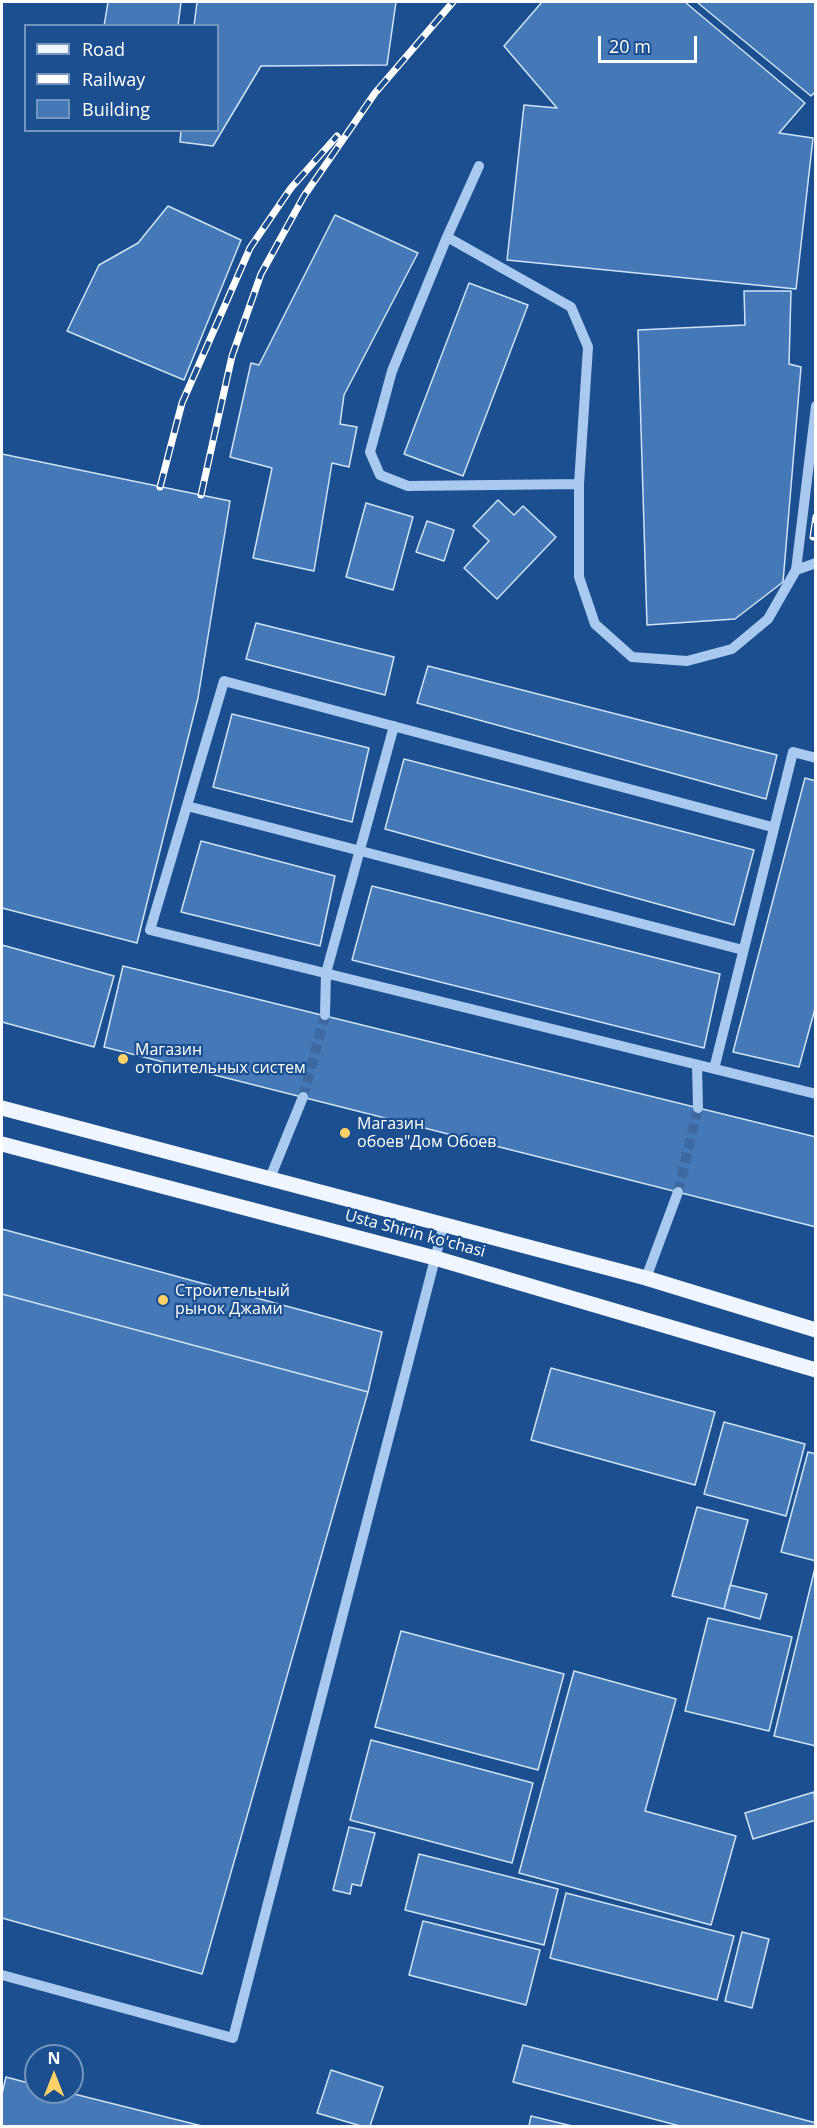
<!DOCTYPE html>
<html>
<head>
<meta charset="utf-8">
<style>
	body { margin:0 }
	#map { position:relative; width:817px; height:2128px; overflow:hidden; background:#1b4f8f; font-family:"Open Sans",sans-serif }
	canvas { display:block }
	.frame { position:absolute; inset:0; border:3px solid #fff; pointer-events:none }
	.legend { position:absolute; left:24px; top:24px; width:195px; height:108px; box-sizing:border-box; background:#1b4f8f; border:2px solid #7695bc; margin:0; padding:8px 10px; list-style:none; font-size:18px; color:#fff }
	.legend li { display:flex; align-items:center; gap:12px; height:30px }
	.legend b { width:30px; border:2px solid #7695bc }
	.north { position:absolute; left:24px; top:2044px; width:60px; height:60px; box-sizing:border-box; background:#1b4f8f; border:2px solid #7695bc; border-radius:50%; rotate:0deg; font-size:16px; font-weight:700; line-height:24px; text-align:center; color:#fff }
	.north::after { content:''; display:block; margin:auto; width:21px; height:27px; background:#ffd166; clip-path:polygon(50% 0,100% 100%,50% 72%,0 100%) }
	.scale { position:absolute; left:598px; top:36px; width:99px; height:27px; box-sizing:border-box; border:3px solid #fff; border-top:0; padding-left:8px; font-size:18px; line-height:21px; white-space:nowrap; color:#fff; -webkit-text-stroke:4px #1b4f8f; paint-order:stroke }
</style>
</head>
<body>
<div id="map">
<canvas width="817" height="2128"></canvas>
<div class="frame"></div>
<ul class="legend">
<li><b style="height:8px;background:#f0f6ff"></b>Road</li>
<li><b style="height:8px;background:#fff"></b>Railway</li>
<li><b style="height:16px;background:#4478b7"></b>Building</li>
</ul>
<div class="north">N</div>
<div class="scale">20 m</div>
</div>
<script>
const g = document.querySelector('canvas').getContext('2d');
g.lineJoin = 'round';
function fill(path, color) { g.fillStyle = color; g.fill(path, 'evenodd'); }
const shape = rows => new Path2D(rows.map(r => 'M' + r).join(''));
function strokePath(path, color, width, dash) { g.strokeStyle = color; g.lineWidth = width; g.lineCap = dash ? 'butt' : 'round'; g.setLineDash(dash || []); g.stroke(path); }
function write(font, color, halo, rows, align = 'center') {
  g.font = font + ' "Open Sans",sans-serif'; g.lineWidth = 4.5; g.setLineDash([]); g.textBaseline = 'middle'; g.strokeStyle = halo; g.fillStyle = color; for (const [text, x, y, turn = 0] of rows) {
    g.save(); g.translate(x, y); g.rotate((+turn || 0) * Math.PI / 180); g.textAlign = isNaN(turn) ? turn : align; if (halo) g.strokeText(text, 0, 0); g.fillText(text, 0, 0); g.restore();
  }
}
const building = shape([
	[108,2,181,2,178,26,104,26,108,2],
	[197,2,396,2,387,65,261,66,213,146,180,142,181,130,218,130,218,26,194,26,197,2],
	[542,2,685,2,805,103,779,133,813,138,796,289,507,260,524,105,557,108,504,46,542,2],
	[700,2,816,2,816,91,811,96,698,3,700,2],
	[168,206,241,240,184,380,67,331,99,265,138,243,168,206],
	[335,215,418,253,344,395,340,424,357,427,349,467,332,463,314,571,253,558,272,468,230,457,251,363,259,365,335,215],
	[469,283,528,305,463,476,404,454,469,283],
	[744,291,791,291,789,364,801,367,783,582,735,619,647,625,638,330,745,325,744,291],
	[2,454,230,501,198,698,137,943,2,908,2,454],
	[498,500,514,515,523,506,556,537,497,599,464,568,489,541,473,526,498,500],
	[366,503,413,517,393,590,346,577,366,503],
	[427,521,454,530,444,561,416,552,427,521],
	[256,623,394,657,385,695,246,659,256,623],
	[428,666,777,755,766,799,417,703,428,666],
	[232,714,369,748,352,822,213,787,232,714],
	[404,759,754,850,734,925,385,829,404,759],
	[805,778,816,781,816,1005,799,1067,733,1052,805,778],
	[201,841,335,876,320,946,181,912,201,841],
	[372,886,720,974,704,1048,352,960,372,886],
	[2,945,114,976,94,1047,2,1022,2,945],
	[123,966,816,1137,816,1227,104,1047,123,966],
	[2,1229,382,1332,368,1392,2,1294,2,1229],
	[2,1294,368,1392,202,1974,2,1918,2,1294],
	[551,1368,715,1412,695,1485,531,1440,551,1368],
	[724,1422,805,1444,786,1516,704,1494,724,1422],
	[808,1452,816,1454,816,1561,781,1552,808,1452],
	[697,1507,748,1520,724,1609,672,1596,697,1507],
	[815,1568,816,1568,816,1746,774,1736,815,1568],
	[730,1585,767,1594,760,1619,724,1609,730,1585],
	[708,1618,792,1637,769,1731,685,1711,708,1618],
	[401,1631,564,1674,538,1770,375,1727,401,1631],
	[574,1671,676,1699,645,1811,736,1836,711,1925,519,1873,574,1671],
	[371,1740,533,1783,512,1863,350,1820,371,1740],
	[814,1792,816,1820,753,1839,745,1813,814,1792],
	[349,1827,375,1833,361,1886,352,1884,350,1894,333,1890,349,1827],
	[419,1854,558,1889,544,1945,405,1910,419,1854],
	[566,1893,734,1936,717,2000,550,1958,566,1893],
	[423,1921,540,1950,526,2005,409,1975,423,1921],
	[742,1932,769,1939,752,2008,725,2001,742,1932],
	[523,2045,816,2123,816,2126,680,2126,513,2082,523,2045],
	[331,2070,383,2087,370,2126,361,2126,317,2113,331,2070],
	[6,2077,36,2085,36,2092,66,2092,202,2126,2,2126,2,2094,6,2077],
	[531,2116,572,2126,529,2126,531,2116]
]);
const minorTunnel = shape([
	[303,1097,325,1015],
	[678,1192,698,1108]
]);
const minor = shape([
	[479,166,447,237,392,371,370,452,380,475,408,486,579,484],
	[447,237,571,307,588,347,579,484,579,577,595,624,632,657,687,661,732,649,768,619,796,570,816,563],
	[796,570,816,406],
	[187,806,743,950],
	[772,827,224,681,150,930,816,1094],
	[325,1015,326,973,394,726],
	[697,1065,698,1108],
	[714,1069,793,752,816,758],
	[270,1178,303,1097],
	[646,1278,678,1192],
	[2,1975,233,2038,444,1224]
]);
const major = shape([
	[2,1108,646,1278,816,1330],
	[2,1144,435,1258,816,1370]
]);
const rail = shape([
	[160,487,182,403,250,248,291,188,337,136],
	[201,495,232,356,261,274,304,196,375,93,453,2],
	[813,537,816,517]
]);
const markers = [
	[123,1059,6,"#ffd166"],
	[345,1133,6,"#ffd166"],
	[163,1300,6,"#ffd166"]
];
const poiNames = [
	["Магазин",135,1050],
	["отопительных систем",135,1068],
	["Магазин",357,1124],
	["обоев\"Дом Обоев",357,1142],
	["Строительный",175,1291],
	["рынок Джами",175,1309]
];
const streetNames = [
	["Usta Shirin ko'chasi",415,1234,15]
];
fill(building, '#4478b7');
strokePath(building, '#cfe3fa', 1.5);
strokePath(minorTunnel, '#3d69a0', 10, [10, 5]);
strokePath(minor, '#a9c9ee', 10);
strokePath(major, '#f0f6ff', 15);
strokePath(rail, '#fff', 7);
strokePath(rail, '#1b4f8f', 4.5, [14]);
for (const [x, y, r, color] of markers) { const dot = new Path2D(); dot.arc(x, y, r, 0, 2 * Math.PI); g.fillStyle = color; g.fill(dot); strokePath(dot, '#1b4f8f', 2); }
write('16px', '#fff', '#1b4f8f', poiNames, 'left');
write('16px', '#fff', '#1b4f8f', streetNames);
</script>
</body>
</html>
